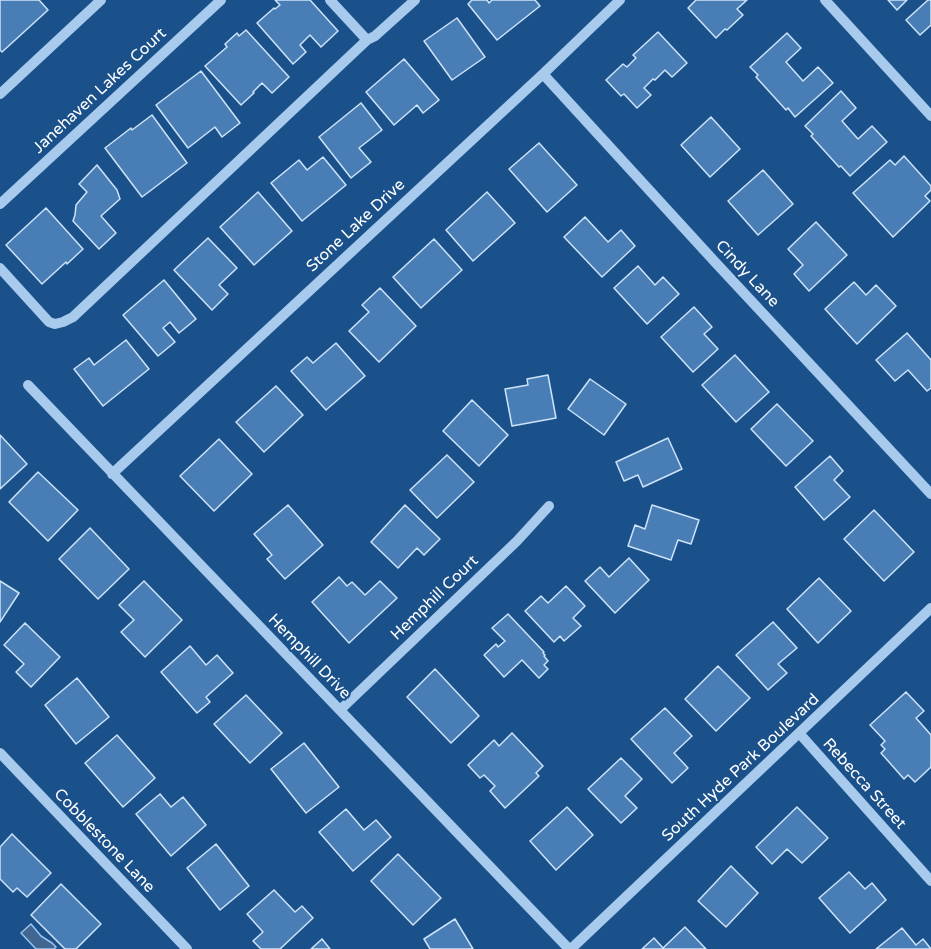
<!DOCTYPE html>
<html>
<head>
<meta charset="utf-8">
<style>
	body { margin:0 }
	canvas { display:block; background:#1b518b }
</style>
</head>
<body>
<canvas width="931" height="949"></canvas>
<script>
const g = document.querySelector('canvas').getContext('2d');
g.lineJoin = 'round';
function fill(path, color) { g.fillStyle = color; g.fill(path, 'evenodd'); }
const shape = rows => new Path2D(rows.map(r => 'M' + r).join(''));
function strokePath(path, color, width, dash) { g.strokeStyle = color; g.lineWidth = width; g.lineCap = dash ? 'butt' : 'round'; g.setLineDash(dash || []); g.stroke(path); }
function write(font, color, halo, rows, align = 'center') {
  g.font = font + ' "Varela Round",sans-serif'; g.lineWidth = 4.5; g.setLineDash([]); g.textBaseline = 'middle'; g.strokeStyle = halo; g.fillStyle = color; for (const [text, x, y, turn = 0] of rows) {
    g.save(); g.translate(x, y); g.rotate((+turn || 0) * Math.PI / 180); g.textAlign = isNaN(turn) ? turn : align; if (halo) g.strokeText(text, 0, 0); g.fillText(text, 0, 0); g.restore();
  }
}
const water = shape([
	[31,924,41,936,52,943,56,947,54,949,36,949,21,933,31,924]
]);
const building = shape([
	[0,0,39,0,48,10,2,52,0,50,0,0],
	[275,0,310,0,338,31,321,47,310,35,300,45,306,52,293,64,257,23,274,8,275,9,280,5,275,0],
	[472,0,487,0,489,3,492,0,535,0,540,6,497,40,468,4,472,0],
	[696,0,747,0,737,9,743,15,727,30,725,29,716,38,688,8,696,0],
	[888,0,907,0,897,10,888,0],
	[928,0,931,0,931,25,920,35,906,20,928,0],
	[457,18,485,57,452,80,424,41,457,18],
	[246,30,289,77,272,93,262,83,253,92,254,93,241,105,205,66,227,47,225,44,237,33,239,36,246,30],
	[658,32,687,63,672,77,665,70,655,80,653,79,644,88,651,95,637,108,624,94,621,96,606,80,623,64,627,67,636,58,633,55,658,32],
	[787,33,801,48,786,62,803,81,818,67,833,83,795,117,788,108,786,110,756,77,758,75,750,67,787,33],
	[404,59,439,100,423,113,417,105,394,125,366,92,404,59],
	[201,71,240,123,222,137,215,127,188,148,156,105,201,71],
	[841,91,856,108,842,121,858,139,872,126,887,142,850,176,841,166,839,167,811,136,813,134,805,126,841,91],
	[361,103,382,130,359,148,371,162,351,178,319,137,361,103],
	[152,115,187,163,142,197,105,148,131,128,132,130,152,115],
	[711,117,740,149,710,177,681,145,711,117],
	[539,143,577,185,547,212,509,169,539,143],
	[904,156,931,186,931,190,925,196,930,201,893,237,853,193,890,160,895,165,904,156],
	[323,157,346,185,302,221,271,183,299,160,307,170,323,157],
	[97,165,117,190,120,199,101,216,116,233,99,249,73,221,75,215,76,205,87,192,79,184,97,165],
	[763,170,793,204,758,235,728,201,763,170],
	[258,192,292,231,254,265,220,227,258,192],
	[487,192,515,223,473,261,446,230,487,192],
	[46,208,83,249,67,264,66,262,42,284,6,245,46,208],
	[585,217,608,242,621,230,635,246,602,277,564,237,585,217],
	[816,222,847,255,809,291,794,274,803,265,788,249,816,222],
	[208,238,237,268,219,285,228,294,212,310,174,270,208,238],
	[434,239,462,270,421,308,393,277,434,239],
	[638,266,655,285,663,277,679,294,647,324,614,288,638,266],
	[164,280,196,319,179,333,170,322,163,328,175,342,158,356,123,315,164,280],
	[854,282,866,295,876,285,896,306,857,344,825,309,854,282],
	[380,288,416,326,379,362,349,331,369,312,362,305,380,288],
	[694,307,712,327,704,334,718,349,693,372,661,337,694,307],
	[907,333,931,360,931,388,927,391,908,370,895,381,876,360,907,333],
	[126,340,149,369,103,406,74,369,89,358,94,365,126,340],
	[336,343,365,376,326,410,291,371,307,357,313,363,336,343],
	[735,355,769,392,736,422,702,385,735,355],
	[548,375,556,418,512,426,505,389,528,385,527,379,548,375],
	[590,379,626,404,604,435,568,409,590,379],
	[276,386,303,415,264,452,236,422,276,386],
	[472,400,508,435,479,466,443,431,472,400],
	[777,404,813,441,786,466,751,429,777,404],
	[0,435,27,464,0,489,0,435],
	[668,438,682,469,643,487,638,475,624,481,616,462,668,438],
	[219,439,252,474,214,511,180,476,219,439],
	[447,455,474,482,437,518,410,490,447,455],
	[830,456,843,471,834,480,850,497,824,520,795,487,830,456],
	[38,472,78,510,48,541,9,502,38,472],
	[288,505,323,545,285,579,267,559,272,555,254,534,288,505],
	[405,505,440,539,424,555,417,548,398,568,371,542,405,505],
	[652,505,699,520,691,544,678,540,671,560,628,546,635,525,645,529,652,505],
	[874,510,914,552,884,581,844,539,874,510],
	[90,528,129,569,98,599,59,559,90,528],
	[629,558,649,580,615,613,585,581,600,567,609,577,629,558],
	[339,577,347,586,352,582,365,595,380,581,397,598,349,643,312,602,339,577],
	[819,578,851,611,818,643,787,609,819,578],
	[0,581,19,593,0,622,0,581],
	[144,581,182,620,145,657,121,632,134,620,119,605,144,581],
	[566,586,585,606,573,618,581,626,564,641,560,636,554,642,525,611,541,596,548,603,566,586],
	[508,614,544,652,543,653,545,655,544,656,548,661,544,665,548,669,539,678,522,660,504,677,484,655,496,644,498,647,505,641,492,628,508,614],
	[773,622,797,648,778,664,787,673,768,690,736,655,773,622],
	[25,623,60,657,31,687,16,672,24,664,4,645,25,623],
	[190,646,206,665,217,655,233,673,206,697,210,702,197,713,161,672,190,646],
	[718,666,750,698,716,731,685,699,718,666],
	[435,669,479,716,451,743,407,697,435,669],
	[77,678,109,717,76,744,45,705,77,678],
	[906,692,924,711,916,718,931,735,931,767,915,782,908,775,904,779,881,753,885,749,881,745,885,741,870,725,906,692],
	[246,695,282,733,250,763,214,724,246,695],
	[665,708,692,736,674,753,688,768,672,783,631,739,665,708],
	[512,733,543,766,536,773,539,776,505,808,490,791,495,786,484,775,480,778,468,765,494,740,499,746,512,733],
	[117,735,155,778,123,807,85,763,117,735],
	[304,743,339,787,306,813,271,769,304,743],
	[621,758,642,779,625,796,637,808,621,823,588,789,621,758],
	[160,794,171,807,183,797,206,825,171,856,136,814,160,794],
	[567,807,593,835,556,870,530,841,567,807],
	[797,807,828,838,802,863,787,849,772,864,756,847,797,807],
	[346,809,364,830,376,820,391,837,353,871,319,832,346,809],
	[12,834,51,873,27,897,17,888,13,892,0,879,0,847,12,834],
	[216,844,249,886,220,910,187,868,216,844],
	[398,854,441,898,413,925,371,881,398,854],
	[731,866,758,893,726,927,698,901,731,866],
	[849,872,865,889,872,883,886,900,850,933,819,898,849,872],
	[61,884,101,924,76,949,65,949,31,915,61,884],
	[274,890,295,912,302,906,313,918,280,949,261,949,253,941,263,932,247,914,274,890],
	[455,919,473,949,430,949,424,939,455,919],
	[685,927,706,949,642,949,654,938,663,948,685,927],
	[902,928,916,945,923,939,931,949,876,949,902,928],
	[322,939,330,949,311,949,322,939]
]);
const minor = shape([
	[330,0,367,40,375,36,415,0],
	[825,0,931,116],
	[543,74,715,262,931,494],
	[0,94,101,0],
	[0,204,221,0],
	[0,268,49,322,55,324,63,322,73,317,367,40],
	[28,385,569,949],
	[112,474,543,74,620,0],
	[340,710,517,541,549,506],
	[799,733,931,881],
	[0,753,187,949],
	[571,949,931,608]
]);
const streetNames = [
	["Janehaven Lakes Court",100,91,-43],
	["Stone Lake Drive",356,226,-43],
	["Cindy Lane",747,274,47],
	["Hemphill Court",435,598,-44],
	["Hemphill Drive",309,657,46],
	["South Hyde Park Boulevard",741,768,-43],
	["Rebecca Street",864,784,48],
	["Cobblestone Lane",104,841,46]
];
fill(water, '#3f6791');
strokePath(water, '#9ac5ef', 1.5);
fill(building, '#487eb5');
strokePath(building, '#cde3f9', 1.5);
strokePath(minor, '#a7caed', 10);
write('16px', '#fff', '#1b518b', streetNames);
</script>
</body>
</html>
